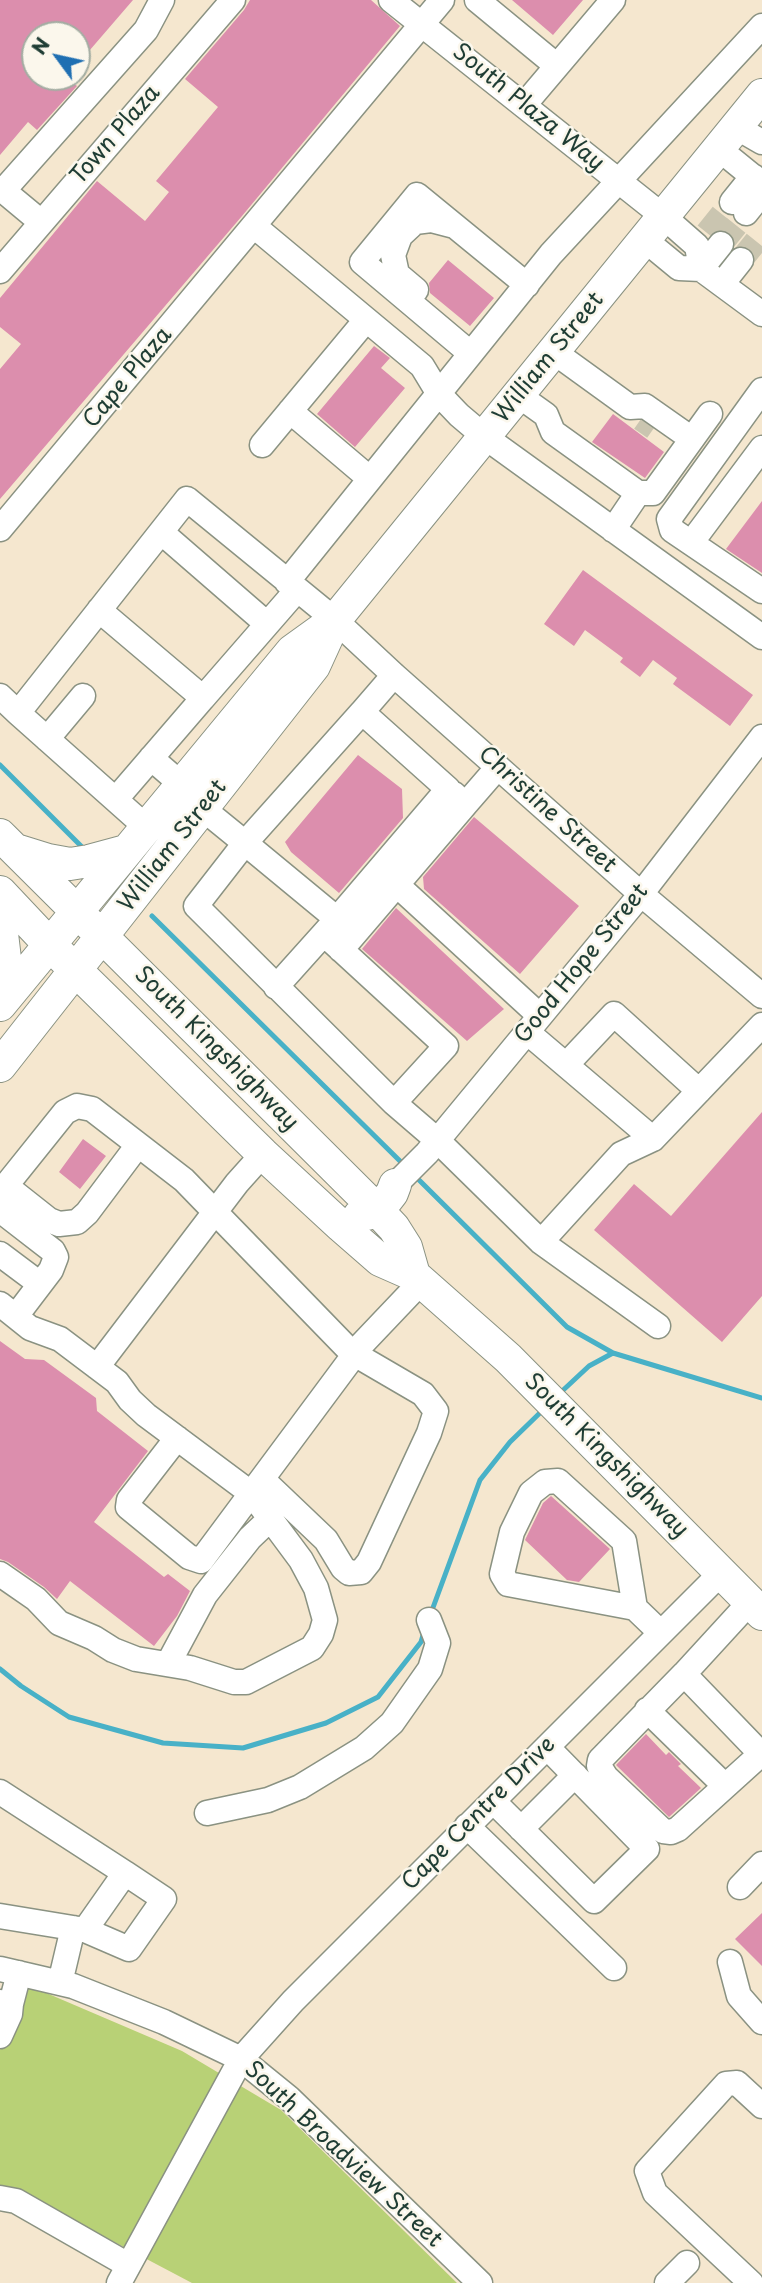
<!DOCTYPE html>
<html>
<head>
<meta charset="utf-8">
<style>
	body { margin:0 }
	#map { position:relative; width:762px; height:2283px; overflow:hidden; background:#f5e7cf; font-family:"Playpen Sans",sans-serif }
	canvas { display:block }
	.north { position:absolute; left:21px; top:21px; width:70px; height:70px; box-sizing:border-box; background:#fbf7ec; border:2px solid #a3ada2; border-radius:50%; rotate:303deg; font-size:19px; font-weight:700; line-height:28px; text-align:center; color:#1f3d34 }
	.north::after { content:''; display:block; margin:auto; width:24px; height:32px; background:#1f6fb2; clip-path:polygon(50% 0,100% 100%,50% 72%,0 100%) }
</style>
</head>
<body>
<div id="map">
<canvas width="762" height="2283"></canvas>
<div class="north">N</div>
</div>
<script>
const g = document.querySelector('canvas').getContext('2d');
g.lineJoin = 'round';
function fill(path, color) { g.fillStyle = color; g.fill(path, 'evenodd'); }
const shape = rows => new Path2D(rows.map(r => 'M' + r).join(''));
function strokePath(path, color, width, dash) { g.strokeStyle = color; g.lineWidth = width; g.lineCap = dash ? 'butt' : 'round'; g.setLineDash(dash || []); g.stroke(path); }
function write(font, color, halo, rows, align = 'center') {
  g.font = font + ' "Playpen Sans",sans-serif'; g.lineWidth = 5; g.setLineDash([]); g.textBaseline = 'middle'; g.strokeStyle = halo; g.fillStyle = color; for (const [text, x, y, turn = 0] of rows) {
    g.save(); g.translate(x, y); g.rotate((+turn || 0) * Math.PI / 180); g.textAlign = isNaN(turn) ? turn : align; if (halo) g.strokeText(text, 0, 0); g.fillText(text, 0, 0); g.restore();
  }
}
const green = shape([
	[30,1986,182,2051,281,2110,457,2283,192,2283,12,2188,0,2186,0,2050]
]);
const stream = shape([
	[0,765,83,848],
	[152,916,404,1165],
	[413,1174,567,1327,613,1353],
	[559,1394,589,1366,613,1353,762,1398],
	[431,1613,480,1480,510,1442,545,1408],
	[0,1669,21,1686,69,1717,163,1743,243,1748,326,1723,378,1697,421,1642,424,1632]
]);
const building = shape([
	[0,0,133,0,77,65,77,35,35,35,35,77,66,77,77,86,37,130,28,122,0,155],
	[250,0,371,0,400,26,242,216,0,499,0,369,21,344,0,327,0,298,97,181,145,221,169,192,156,181,218,107,185,79,244,10],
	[512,0,583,0,553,35],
	[448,260,494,298,470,326,430,293,429,283],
	[374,346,390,358,381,368,405,388,355,447,317,414],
	[613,414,664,452,645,478,592,442],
	[762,501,762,573,726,549],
	[583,570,753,695,730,726,673,684,677,678,653,660,640,677,620,662,623,658,585,630,574,646,544,624],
	[358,755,402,789,403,818,339,893,291,852,285,842],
	[474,817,579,906,520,974,424,889,423,877],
	[396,908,504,1009,467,1041,362,949],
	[762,1112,762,1296,722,1342,594,1230,634,1184,671,1216],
	[83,1139,106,1156,80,1189,59,1172],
	[0,1341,25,1359,44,1360,96,1398,97,1411,148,1451,94,1522,164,1577,168,1574,190,1591,177,1616,154,1646,70,1581,57,1599,44,1587,8,1562,0,1559],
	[551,1496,610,1549,579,1582,567,1580,525,1540,543,1503],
	[646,1734,666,1755,669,1752,681,1764,678,1766,701,1788,669,1817,616,1765],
	[762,1913,762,1966,735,1939]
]);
const minorTunnel = shape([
	[707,233,732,202],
	[721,244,746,213],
	[741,260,762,234],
	[641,419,654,428]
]);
const minor = shape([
	[391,0,664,217,697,246,701,269],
	[477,0,557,66],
	[524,105,613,0],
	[736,127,762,142],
	[719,149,762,184],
	[0,188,41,222],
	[3,191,146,30,162,0],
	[732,202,753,176],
	[746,213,762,193],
	[254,226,422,366,439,394,459,415,485,437,762,637],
	[645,240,679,268,701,269,762,314],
	[701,269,721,244],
	[0,271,233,0],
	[722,284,741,260],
	[416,290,397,274,393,255,400,236,415,222,431,220,454,226],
	[554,352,630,407,645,406,692,439,653,493,638,493],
	[470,353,362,262,417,195,527,285],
	[762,390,669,519,672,530,762,591],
	[518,395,546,415,553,432,638,493,613,530],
	[290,411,369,478],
	[692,439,710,414],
	[262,445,366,320],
	[0,529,442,0],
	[161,532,267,624],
	[691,543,762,448],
	[287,582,551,254,762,26],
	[99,610,203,698,297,590],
	[0,696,18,713,187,499,335,620,394,675,641,894,762,996],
	[18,713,145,826],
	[47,739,83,696],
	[151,758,181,784],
	[454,794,465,805,498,767],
	[116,799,203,698],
	[202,808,245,843,196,906,394,1103,437,1140,541,1242,658,1326],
	[397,885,540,1016],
	[337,919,245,843,362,712],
	[324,934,446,1046,394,1103],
	[341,950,465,805],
	[276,987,337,919,448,789,362,712,394,675],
	[527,1032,653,1139],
	[566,1065,614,1014,699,1091],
	[395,1185,427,1153,641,894,762,737],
	[6,1186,49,1220,59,1224,77,1222,87,1213,138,1145],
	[0,1193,65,1112,77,1106,92,1109,184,1180,351,1352,423,1394,436,1411,429,1433,369,1562,361,1572,349,1573,343,1568,326,1540,263,1480],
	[0,1210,53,1251,56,1257,51,1270,16,1316],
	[541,1242,621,1154,653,1139,762,1025],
	[0,1254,40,1284],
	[0,1304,30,1328,60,1339,117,1382,130,1400,146,1415,252,1494,301,1560,316,1588,325,1620,321,1634,312,1648,246,1682,234,1682,190,1668,136,1659,113,1650,94,1638,59,1623,36,1599,0,1574],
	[97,1367,237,1183,263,1154],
	[177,1438,129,1500,128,1507,189,1557,201,1561,363,1343,421,1282],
	[635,1608,624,1541,558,1481,545,1482,531,1493,512,1532,502,1574,508,1584,635,1608,661,1633],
	[168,1664,205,1595,250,1538,271,1518],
	[684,1674,761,1754,678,1829,671,1832,663,1831,606,1777,599,1766,600,1760,684,1674,750,1602],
	[647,1710,725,1786],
	[0,1792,125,1873,85,1930,0,1916],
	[493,1801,594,1901,647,1849,547,1747],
	[207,1813,268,1800,300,1787,364,1748,392,1723,430,1669,438,1643,429,1620],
	[467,1826,614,1968],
	[521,1829,575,1775],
	[740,1887,762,1864],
	[85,1930,129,1949,164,1899,125,1873],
	[730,1962,739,1996,762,2022],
	[0,1969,73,1986,164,2022,241,2059,289,2098,480,2283],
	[60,1983,73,1928],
	[0,2002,11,2004,19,1973],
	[0,2036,10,2014,11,2004],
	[0,2198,16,2201,128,2265],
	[119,2283,241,2059,293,2001,721,1573],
	[667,2283,687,2263],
	[751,2283,655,2193,647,2171,726,2084,737,2083,762,2106]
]);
const major = shape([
	[335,620,762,95],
	[0,835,378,1211,394,1228,406,1247,414,1275],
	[19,851,48,860,70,864,89,861,126,851],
	[0,892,49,944,263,1154,341,1226,380,1260,414,1275,508,1358,762,1614],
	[0,917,7,976,0,998],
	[0,1005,292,651,335,620,314,666,0,1066],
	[359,1216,378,1211,392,1193,395,1185]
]);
const streetNames = [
	["South Plaza Way",528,108,39],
	["Town Plaza",116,135,-49],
	["William Street",549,358,-51],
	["Cape Plaza",128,378,-50],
	["Christine Street",547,810,42],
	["William Street",173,846,-52],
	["Good Hope Street",582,964,-51],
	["South Kingshighway",216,1049,45],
	["South Kingshighway",606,1456,45],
	["Cape Centre Drive",479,1814,-45],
	["South Broadview Street",343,2155,43]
];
fill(green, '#b8d176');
strokePath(stream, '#48b1c7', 5);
fill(building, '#dc8ead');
strokePath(minorTunnel, '#cac5b0', 24, [24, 12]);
strokePath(minor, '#8a9282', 27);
strokePath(major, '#8a9282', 34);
strokePath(minor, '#fff', 24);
strokePath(major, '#fff', 32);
write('23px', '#1f3d34', '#fbf7ec', streetNames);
</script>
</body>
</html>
